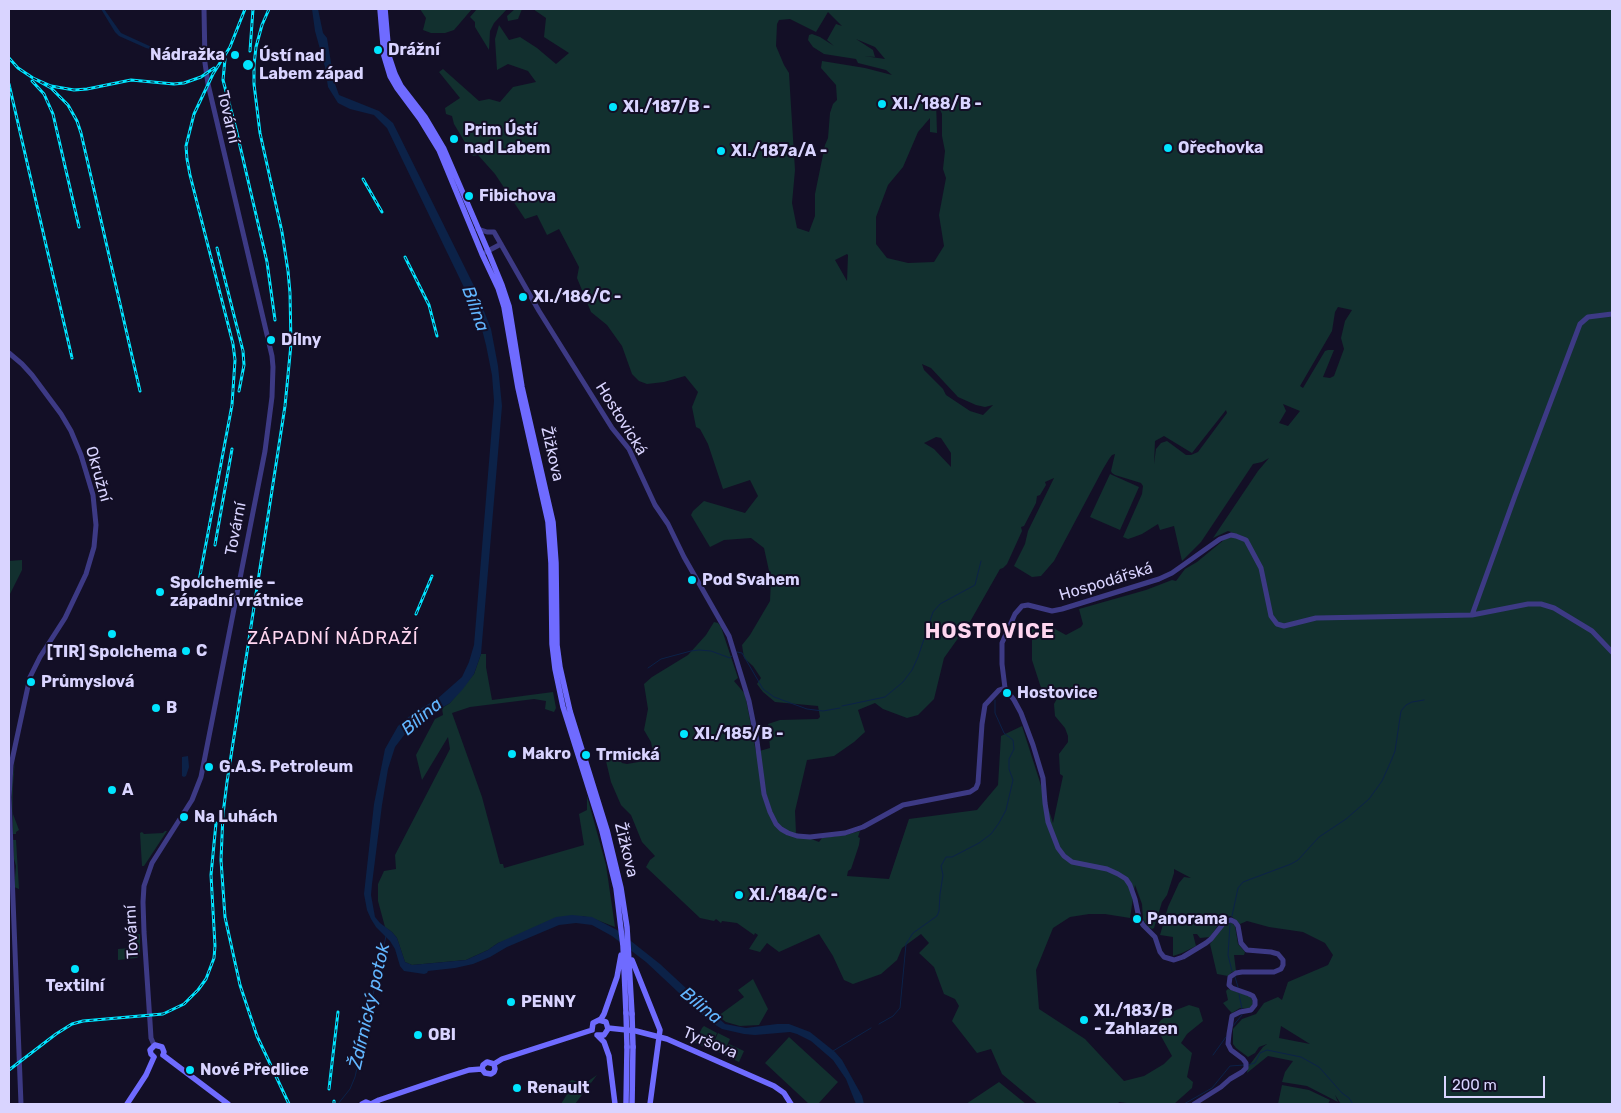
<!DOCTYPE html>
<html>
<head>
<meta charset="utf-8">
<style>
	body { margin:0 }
	#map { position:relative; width:1621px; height:1113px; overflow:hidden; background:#130f26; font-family:Rubik,sans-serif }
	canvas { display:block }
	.frame { position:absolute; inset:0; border:10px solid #d9d4ff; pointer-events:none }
	.scale { position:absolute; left:1444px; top:1076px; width:101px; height:22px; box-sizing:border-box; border:2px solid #d9d4ff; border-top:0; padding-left:6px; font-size:15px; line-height:18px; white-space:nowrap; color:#d9d4ff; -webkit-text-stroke:4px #130f26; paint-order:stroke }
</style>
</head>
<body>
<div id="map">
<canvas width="1621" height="1113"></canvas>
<div class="frame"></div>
<div class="scale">200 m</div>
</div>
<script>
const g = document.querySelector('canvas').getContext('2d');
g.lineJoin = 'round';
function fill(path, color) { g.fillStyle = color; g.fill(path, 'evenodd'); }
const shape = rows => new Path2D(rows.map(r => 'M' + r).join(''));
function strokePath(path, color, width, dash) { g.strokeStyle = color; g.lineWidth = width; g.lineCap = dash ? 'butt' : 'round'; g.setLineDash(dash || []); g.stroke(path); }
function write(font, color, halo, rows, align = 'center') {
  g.font = font + ' Rubik,sans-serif'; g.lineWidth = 4; g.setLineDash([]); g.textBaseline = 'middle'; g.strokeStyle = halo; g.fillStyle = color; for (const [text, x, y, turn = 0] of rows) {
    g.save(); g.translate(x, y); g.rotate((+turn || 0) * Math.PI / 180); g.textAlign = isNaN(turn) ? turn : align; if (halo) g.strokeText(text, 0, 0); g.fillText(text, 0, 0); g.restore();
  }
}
const green = shape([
	[420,9,472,9,454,30,445,33,431,33,423,30,426,18],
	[477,9,507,9,494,23,490,31,489,50,475,27,475,22,470,17],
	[515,9,522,9,518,19,508,21,507,16],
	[533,9,1612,9,1612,1104,1341,1104,1335,1095,1338,1102,1307,1086,1282,1082,1285,1072,1293,1061,1268,1056,1247,1073,1248,1067,1263,1047,1267,1044,1259,1047,1255,1053,1248,1057,1236,1048,1233,1044,1233,1029,1242,1019,1256,1014,1264,1003,1278,997,1282,1000,1288,982,1328,965,1333,955,1325,943,1303,932,1269,927,1247,921,1240,924,1231,916,1226,917,1221,921,1210,937,1200,938,1197,934,1193,934,1196,946,1182,953,1173,956,1173,937,1160,935,1168,907,1179,883,1184,877,1191,878,1174,869,1174,873,1167,895,1162,902,1154,928,1152,929,1147,926,1143,919,1142,904,1135,885,1130,918,1105,914,1089,914,1070,917,1053,928,1036,970,1039,1009,1085,1039,1124,1081,1144,1076,1164,1064,1172,1056,1156,1027,1161,1020,1176,1010,1189,1005,1199,1008,1203,1021,1187,1034,1181,1043,1192,1053,1187,1077,1193,1082,1192,1088,1174,1104,1134,1104,1119,1102,1118,1104,1038,1104,1002,1074,991,1049,977,1053,952,1021,959,1006,955,999,944,994,934,967,919,953,929,943,921,934,902,948,897,960,881,974,853,984,844,980,833,956,819,934,779,952,767,943,760,952,749,949,758,935,755,933,754,935,737,923,722,921,721,923,716,919,714,921,700,918,646,867,650,860,655,856,642,842,631,815,621,805,611,782,606,761,615,755,622,763,627,764,650,760,653,752,651,742,644,730,648,709,644,684,652,677,688,655,706,635,714,622,718,623,721,627,738,678,734,681,745,694,756,752,770,748,768,724,780,720,818,719,820,717,818,706,775,702,763,692,757,684,761,678,753,666,744,658,742,645,750,635,770,601,771,580,764,548,751,538,724,540,710,547,691,515,693,511,704,501,745,513,758,496,750,480,723,489,708,444,700,429,696,427,692,407,698,392,685,376,664,382,647,384,639,381,632,374,622,346,607,325,591,312,577,278,579,267,559,229,547,235,537,215,525,219,495,174,478,155,473,156,454,124,452,116,446,114,445,108,460,98,439,72,443,69,479,101,489,99,500,102,513,87,536,82,528,71,508,64,497,70,495,39,499,25,509,40,520,37,537,48,556,64,569,53,544,37,546,18],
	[828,12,842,26,836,24,827,40,834,46,820,37,812,34,809,35,808,40,813,47,824,54,856,59,858,63,886,70,892,75,865,68,822,61,821,68,836,85,837,100,833,104,830,113,828,138,825,145,815,194,815,216,809,232,797,228,792,203,795,170,790,90,789,73,784,65,776,46,777,24,779,20,790,19,816,32],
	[856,39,875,47,885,59,864,56,875,57,873,50],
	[936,100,942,114,942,136,945,151,943,169,946,178,939,215,944,246,934,262,908,263,887,258,876,244,876,217,888,185,903,167,918,132,930,118,930,132,937,133],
	[847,254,848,255,847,281,835,260],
	[1338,307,1352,310,1345,321,1341,338,1344,349,1334,376,1330,378,1323,377,1334,350,1328,350,1325,351,1303,388,1300,386,1332,331,1335,312],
	[922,364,931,368,958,397,976,405,985,407,993,405,983,415,970,411,946,395,943,389,924,370],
	[1283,404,1300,411,1288,426,1279,423,1286,411],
	[1226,410,1227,413,1198,452,1191,455,1186,455,1167,441,1161,443,1156,449,1154,464,1155,441,1164,436,1192,453],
	[936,437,941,438,951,453,951,467,934,449,924,443],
	[1115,454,1111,471,1112,473,1115,475,1141,483,1143,486,1142,494,1123,537,1128,539,1134,537,1142,534,1158,524,1160,530,1174,526,1182,561,1201,542,1253,464,1262,462,1269,458,1258,471,1213,538,1228,531,1242,536,1236,536,1225,539,1197,562,1185,569,1176,581,1172,580,1146,590,1079,609,1083,624,1081,627,1066,635,1046,624,1032,629,1032,660,1043,694,1075,689,1059,695,1054,704,1055,716,1065,728,1068,736,1068,742,1059,754,1060,774,1063,776,1053,823,1022,726,1001,736,998,785,977,810,909,819,889,879,847,876,848,871,851,869,859,845,860,838,858,837,860,831,845,835,822,838,819,842,796,833,795,811,807,760,834,756,854,742,865,732,858,710,875,703,883,709,907,718,918,715,934,699,944,658,971,620,1000,569,1003,568,1007,564,1022,531,1021,527,1024,526,1036,503,1037,496,1040,495,1046,485,1045,482,1054,478,1028,531,1025,544,1014,566,1032,577,1041,576,1054,561,1103,469,1109,459,1112,455],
	[1281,1026,1310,1044,1279,1038],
	[1110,474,1139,487,1120,530,1090,517],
	[22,560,22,570,9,596,9,561],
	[481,654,486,654,486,667,492,700,553,692,556,708,554,712,545,709,546,701,534,699,470,707,452,713,482,797,500,864,503,864,504,868,584,845,579,814,587,810,587,796,606,865,615,927,597,920,583,916,498,943,488,950,466,960,412,965,405,962,397,938,392,932,385,927,378,901,378,884,384,871,396,869,395,855,450,749,448,737,422,780,416,755,435,719,443,715,442,708,450,703,474,674],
	[15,760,13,785,13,814,19,830,16,832,16,834,13,834,12,782],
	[165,831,167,831,144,866,142,866,140,833,142,832,144,834,163,833],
	[13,840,16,840,19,889,14,887,16,866,14,859],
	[1229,923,1232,923,1235,926,1238,944,1245,952,1244,955,1234,955,1236,971,1232,972,1228,976,1217,974,1210,944,1225,924],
	[140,934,140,955,137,958,118,960,118,949,131,948,134,935],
	[753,979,768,1009,759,1025,740,1026,726,1022,718,1016,744,997,738,990],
	[1228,989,1249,996,1252,999,1253,1004,1249,1009,1240,1008,1232,1013,1228,1009,1223,1003,1228,1000,1226,991],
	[704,1026,717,1033,710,1049,695,1043,702,1028],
	[718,1033,730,1039,723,1054,711,1049],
	[789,1037,838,1082,818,1104,809,1104,765,1063],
	[729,1044,744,1051,739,1062,724,1055],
	[597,1075,575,1104,561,1104,569,1091,565,1084,572,1080,584,1084],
	[999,1082,1026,1104,980,1104,979,1103,977,1104,966,1104],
	[1282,1085,1309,1090,1330,1100,1328,1104,1278,1104]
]);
const water = shape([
	[101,9,104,9,121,33,156,49,154,50,146,48,119,36,115,32],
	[312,9,318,9,323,33,327,38,334,81,339,95,379,111,393,123,475,288,491,329,498,366,502,406,481,654,474,674,463,689,450,703,411,726,395,747,388,769,382,805,372,884,371,895,375,917,380,923,392,932,397,938,405,962,412,965,466,960,488,950,498,943,556,917,572,915,592,917,617,930,660,964,716,1016,725,1024,746,1028,777,1024,789,1024,810,1032,835,1052,842,1060,862,1096,864,1104,856,1104,846,1079,833,1060,811,1041,797,1034,790,1032,755,1035,744,1034,722,1029,709,1021,646,962,612,936,592,925,576,923,559,925,507,947,490,957,473,964,455,968,428,971,427,973,424,974,404,971,400,966,395,949,390,941,376,927,371,919,367,910,364,894,374,804,385,749,398,726,413,713,437,699,462,677,469,662,474,645,494,401,492,375,486,345,480,322,473,306,387,128,374,115,350,109,338,103,328,87,325,67,315,31],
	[188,756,189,767,186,776,184,777,182,776,182,757]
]);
const stream = shape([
	[156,49,163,50],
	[737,652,742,653,763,689,774,697,807,709,823,711,840,708],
	[648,668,661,659,691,651,699,650,711,651,730,658,732,656],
	[842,706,885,697,903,682,912,670,918,657,933,612,940,604,975,585,981,561],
	[1232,916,1238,888,1243,882,1291,864,1298,860,1319,837,1346,819,1369,799,1382,781,1391,761,1395,751,1401,711,1406,705,1412,702,1424,700],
	[1230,924,1228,955,1232,971],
	[1235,977,1238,987],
	[1239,994,1242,1009],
	[879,1024,893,1016,900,1008,906,944,913,933,937,916,939,911,940,894,943,875,941,866,946,857,952,857,979,843,991,834,999,823,1006,810,1013,780,1009,769,1009,759,1014,749,1013,740,1004,733,995,713,995,700],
	[1232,1027,1242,1015],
	[833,1051,871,1028],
	[1213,1055,1226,1037],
	[1248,1065,1255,1063,1260,1053,1267,1050,1301,1057,1319,1067,1342,1093,1349,1098,1353,1104],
	[338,1104,350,1089,355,1077,386,936],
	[1184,1104,1212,1088,1230,1066,1244,1065]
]);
const tertiary = shape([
	[478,229,487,232,494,232,539,311,612,428,629,449,655,505,668,524,684,557,729,636,749,701,757,741,764,794,770,812,776,824,781,829,788,833,797,836,810,837,845,833,863,827,903,805,970,792,976,788,978,783,982,724,985,705,999,690,1005,688],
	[486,252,501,244],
	[9,353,22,364,32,375,61,414,71,431,81,455,93,495,96,525,94,547,86,574,65,618,40,657,30,677,11,765,9,797,21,1104],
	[1472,615,1515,496,1580,324,1588,317,1612,314],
	[1005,688,1002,664,1002,643,1015,614,1022,606,1028,605,1052,611,1062,609,1159,579,1172,573,1220,539,1231,535,1236,536,1246,540,1261,568,1271,616,1277,624,1284,626,1316,618,1472,615,1528,604,1541,604,1554,608,1592,631,1612,652],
	[1005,688,1014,700,1021,713,1033,745,1043,778,1045,803,1048,822,1058,848,1064,856,1072,862,1107,869,1118,874,1126,879,1130,885,1135,899,1139,918,1143,925,1155,937,1160,952,1164,957,1174,960,1183,957,1206,943,1211,939,1223,924,1226,921,1231,920,1235,922,1238,926,1241,943,1247,950,1271,952,1278,954,1283,960,1283,965,1281,969,1274,972,1242,972,1236,973,1230,977,1229,985,1232,988,1249,994,1253,996,1255,1000,1255,1005,1251,1010,1240,1012,1232,1016,1229,1034,1228,1044,1231,1050,1243,1059,1246,1063,1246,1068,1242,1072,1230,1079,1221,1087,1194,1104],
	[154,1045,151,1038,150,1022,144,932,143,902,144,886,152,863,192,800,201,777,265,451,272,397,273,367,272,356,208,84,205,63,204,9]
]);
const secondary = shape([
	[380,9,384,56,390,76,397,88,420,119,439,150,482,254,498,288,504,307,518,388,548,522,551,563,552,644,555,669,563,707,602,831,616,888,623,946,626,1013],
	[385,9,389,56,395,74,401,86,425,117,444,149,488,251,502,285,509,306,522,387,553,522,556,563,557,645,560,667,570,711,607,830,621,888,627,927,632,1014],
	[632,960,660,1030,650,1104],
	[608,1028,636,1031,667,1039,774,1086,784,1093,791,1104],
	[592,1030,593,1023,601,1019,604,1014,617,977,621,955],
	[597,1035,604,1035,608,1029,606,1022,599,1020],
	[598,1036,604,1042,609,1056,615,1104],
	[163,1055,228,1104],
	[154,1057,151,1054,150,1050,155,1045,162,1047,164,1052,163,1055],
	[482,1069,483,1065,487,1062,494,1064,502,1059,592,1030],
	[482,1069,485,1073,491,1074,494,1072,495,1069,494,1064],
	[127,1104,146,1075,154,1057],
	[362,1104,366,1102,371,1104,379,1100,447,1077,469,1070,482,1069],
	[626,1104,627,1047],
	[632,1104,633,1047]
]);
const rail = shape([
	[269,9,262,25,256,47,254,65,254,84,260,133,282,232,288,271,290,293,291,344,285,406,227,782,223,814,221,860,225,917,240,985,257,1036,289,1104],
	[250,51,253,9],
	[9,58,18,68,33,78,51,86,74,90,87,89,131,80,174,84,184,83,201,77,214,68],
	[225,59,223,80,237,133,267,262,275,320],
	[33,78,51,88,68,105,77,121,81,133,140,391],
	[32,81,44,94,53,114,79,227],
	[9,84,72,358],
	[363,179,382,212],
	[217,248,243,351,244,365,239,391],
	[405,257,429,305,437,336],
	[215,545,232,449],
	[199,581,232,405,235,360,233,344,190,175,187,159,186,146,194,114,213,74,230,47,245,9],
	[416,614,432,576],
	[9,1070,56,1034,72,1024,83,1021,163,1014,184,1004,198,990,206,979,214,958,215,946,211,875,216,823],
	[329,1089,338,1012],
	[334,1104,334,1101]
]);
const secondaryBridge = shape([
	[626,1013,627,1047],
	[632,1014,633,1047]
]);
const markers = [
	[378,50,5,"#00e5ff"],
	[235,55,5,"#00e5ff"],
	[248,65,6,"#00e5ff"],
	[882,104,5,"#00e5ff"],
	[613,107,5,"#00e5ff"],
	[454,139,5,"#00e5ff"],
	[1168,148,5,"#00e5ff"],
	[721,151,5,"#00e5ff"],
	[469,196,5,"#00e5ff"],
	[523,297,5,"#00e5ff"],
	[271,340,5,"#00e5ff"],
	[692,580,5,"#00e5ff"],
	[160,592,5,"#00e5ff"],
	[112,634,5,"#00e5ff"],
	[186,651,5,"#00e5ff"],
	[31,682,5,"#00e5ff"],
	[1007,693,5,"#00e5ff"],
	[156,708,5,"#00e5ff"],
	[684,734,5,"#00e5ff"],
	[512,754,5,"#00e5ff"],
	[586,755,5,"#00e5ff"],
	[209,767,5,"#00e5ff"],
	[112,790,5,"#00e5ff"],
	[184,817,5,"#00e5ff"],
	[739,895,5,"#00e5ff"],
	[1137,919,5,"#00e5ff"],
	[75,969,5,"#00e5ff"],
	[511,1002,5,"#00e5ff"],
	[1084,1020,5,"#00e5ff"],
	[418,1035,5,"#00e5ff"],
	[190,1070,5,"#00e5ff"],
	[517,1088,5,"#00e5ff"]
];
const poiNames = [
	["Drážní",388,50],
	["Nádražka",225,55,"right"],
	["Ústí nad",259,56],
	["Labem západ",259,74],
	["XI./188/B -",892,104],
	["XI./187/B -",623,107],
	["Prim Ústí",464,130],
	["nad Labem",464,148],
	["Ořechovka",1178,148],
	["XI./187a/A -",731,151],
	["Fibichova",479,196],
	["XI./186/C -",533,297],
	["Dílny",281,340],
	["Pod Svahem",702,580],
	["Spolchemie –",170,583],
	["západní vrátnice",170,601],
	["C",196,651],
	["[TIR] Spolchema",112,652,"center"],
	["Průmyslová",41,682],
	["Hostovice",1017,693],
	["B",166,708],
	["XI./185/B -",694,734],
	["Makro",522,754],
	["Trmická",596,755],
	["G.A.S. Petroleum",219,767],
	["A",122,790],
	["Na Luhách",194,817],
	["XI./184/C -",749,895],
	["Panorama",1147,919],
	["Textilní",75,986,"center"],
	["PENNY",521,1002],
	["XI./183/B",1094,1011],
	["- Zahlazen",1094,1029],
	["OBI",428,1035],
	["Nové Předlice",200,1070],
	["Renault",527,1088]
];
const streetNames = [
	["Tovární",228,117,77],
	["Hostovická",621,419,58],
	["Žižkova",552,454,77],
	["Okružní",98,474,74],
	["Tovární",236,529,-79],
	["Hospodářská",1106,582,-17],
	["Žižkova",626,850,76],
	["Tovární",132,932,-93],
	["Tyršova",710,1043,23]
];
const waterNames = [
	["Bílina",475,309,70],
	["Bílina",422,717,-40],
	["Ždírnický potok",370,1006,-77],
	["Bílina",701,1006,39]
];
const neighbourhoodNames = [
	["ZÁPADNÍ NÁDRAŽÍ",333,639]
];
const districtNames = [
	["HOSTOVICE",990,632]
];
fill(green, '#12302f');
fill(water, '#0c2248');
strokePath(stream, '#0c2248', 1);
strokePath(tertiary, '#3d3a85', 5);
strokePath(secondary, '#6f6bff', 5.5);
strokePath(rail, '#00e5ff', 3);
strokePath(rail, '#130f26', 1, [4]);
strokePath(secondaryBridge, '#6f6bff', 5.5);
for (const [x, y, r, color] of markers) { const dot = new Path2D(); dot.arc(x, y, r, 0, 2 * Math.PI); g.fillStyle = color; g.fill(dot); strokePath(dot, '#130f26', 2); }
write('bold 16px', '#d9d4ff', '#130f26', poiNames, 'left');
write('16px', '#d9d4ff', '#130f26', streetNames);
write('italic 18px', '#62b6ff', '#130f26', waterNames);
g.letterSpacing = '1px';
write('18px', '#ffd6f0', '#130f26', neighbourhoodNames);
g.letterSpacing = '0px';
g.letterSpacing = '1px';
write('bold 21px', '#ffd6f0', '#130f26', districtNames);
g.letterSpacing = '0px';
</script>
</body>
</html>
